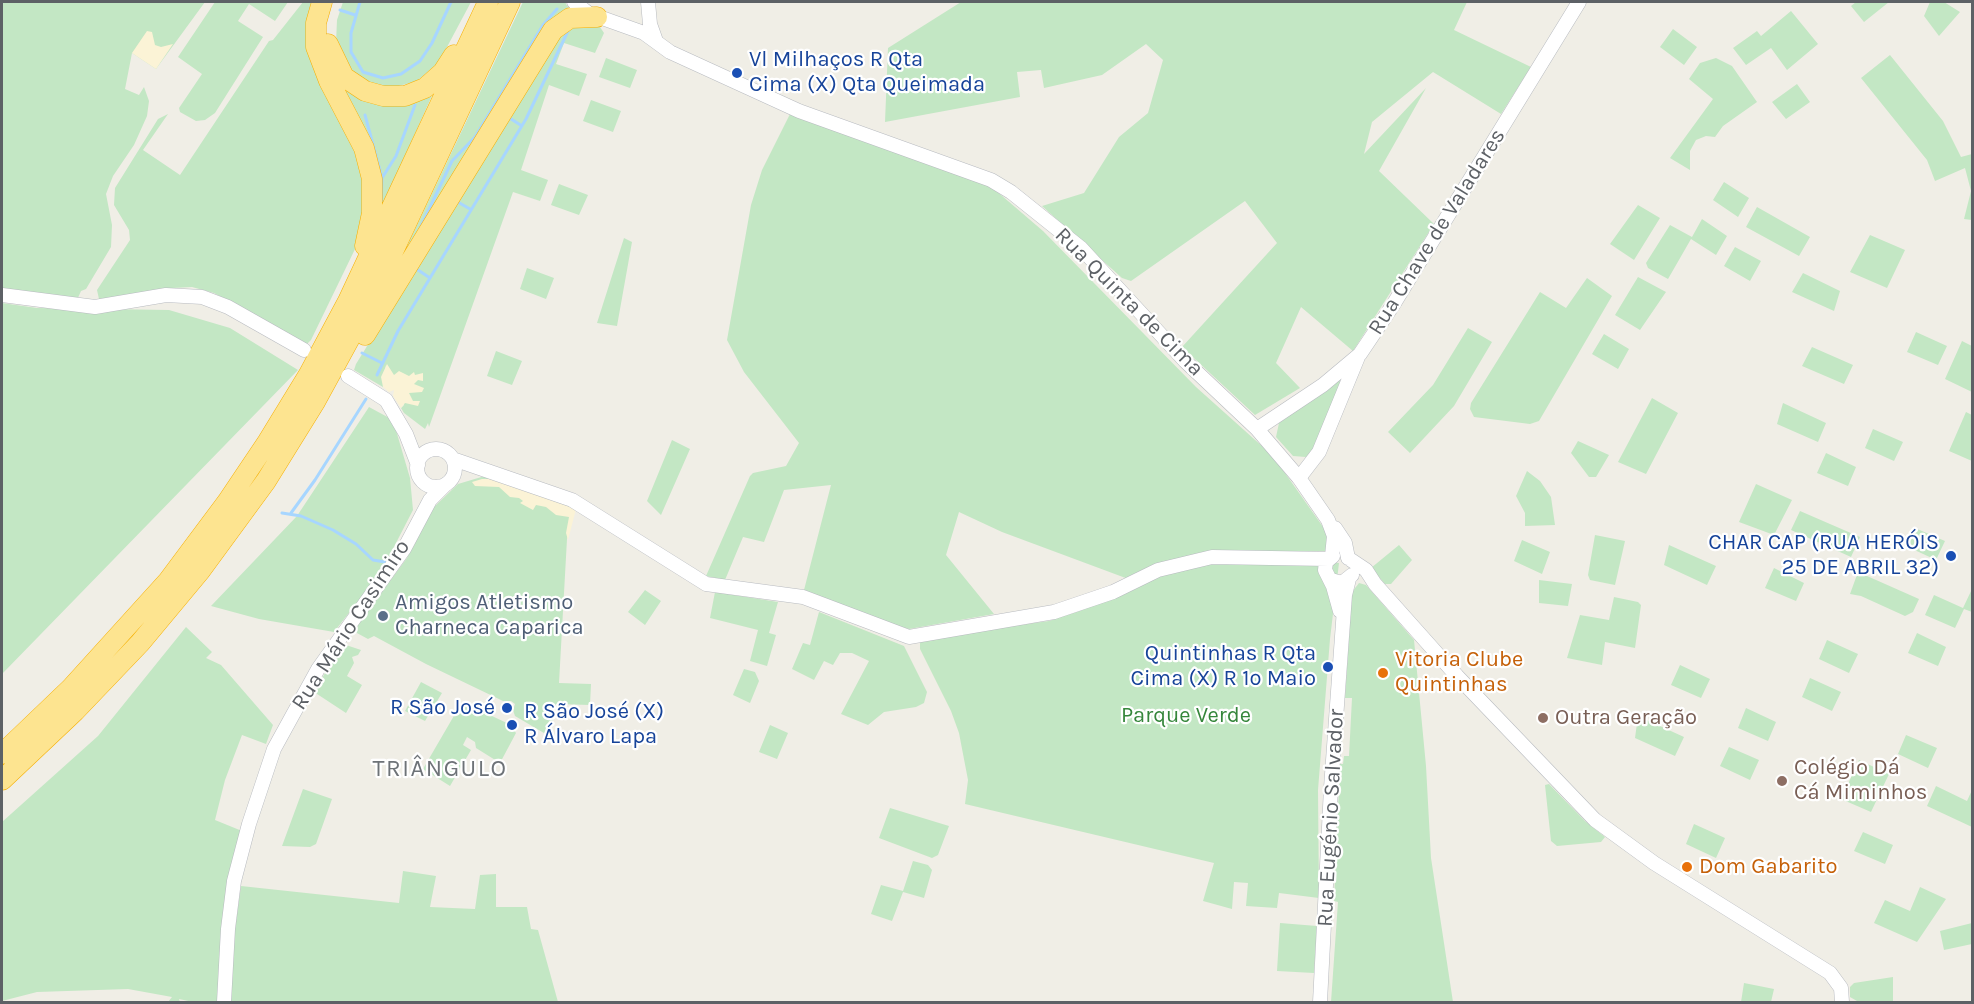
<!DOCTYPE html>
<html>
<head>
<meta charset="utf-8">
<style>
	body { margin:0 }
	#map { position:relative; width:1974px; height:1004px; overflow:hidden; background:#f0eee6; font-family:Karla,sans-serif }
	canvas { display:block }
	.frame { position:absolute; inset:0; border:3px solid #5d6166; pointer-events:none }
</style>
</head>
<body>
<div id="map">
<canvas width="1974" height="1004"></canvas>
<div class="frame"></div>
</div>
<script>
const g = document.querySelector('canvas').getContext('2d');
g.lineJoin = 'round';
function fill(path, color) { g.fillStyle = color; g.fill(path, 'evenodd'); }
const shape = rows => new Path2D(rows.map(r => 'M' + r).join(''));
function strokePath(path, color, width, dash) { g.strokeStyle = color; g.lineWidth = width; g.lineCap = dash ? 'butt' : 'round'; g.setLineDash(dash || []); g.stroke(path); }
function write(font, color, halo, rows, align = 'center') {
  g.font = font + ' Karla,sans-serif'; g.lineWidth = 4.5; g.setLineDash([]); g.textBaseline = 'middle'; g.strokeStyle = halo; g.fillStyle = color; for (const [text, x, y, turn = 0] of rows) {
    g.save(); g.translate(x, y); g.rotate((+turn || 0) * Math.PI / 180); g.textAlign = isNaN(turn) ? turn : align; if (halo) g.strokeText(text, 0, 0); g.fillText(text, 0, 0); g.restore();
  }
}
const green = shape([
	[2,2,205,2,156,69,132,53,125,89,139,95,144,87,149,101,147,116,134,145,113,176,106,194,112,225,111,247,86,289,81,291,77,300,2,289],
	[215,2,288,2,275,21,249,4,238,21,263,37,215,113,205,120,196,121,180,112,179,108,202,74,178,57],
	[303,2,314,2,348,131,361,165,365,201,356,247,311,340,307,344,214,293,192,287,173,288,131,297,99,299,97,290,130,240,129,230,114,205,115,188,158,119,168,114,143,150,180,175,269,41,273,40],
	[343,2,471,2,439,62,417,81,395,87,374,85,354,74,336,43,337,20],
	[523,2,565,2,569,9,391,280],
	[961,2,1467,2,1454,30,1531,67,1501,114,1433,72,1372,122,1364,154,1426,88,1379,171,1434,224,1353,351,1301,307,1276,363,1300,388,1255,415,1182,347,1277,243,1245,201,1131,281,1122,278,1042,206,1084,193,1119,137,1148,113,1163,60,1146,44,1102,75,1044,88,1041,70,1017,72,1020,97,885,122,888,48],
	[1856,2,1889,2,1864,22,1851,6],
	[1930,2,1944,2,1960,12,1939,36,1924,16],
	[1791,11,1818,44,1787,70,1771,48,1746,65,1733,48,1757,31,1761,36],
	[588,22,600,27,604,33,595,53,564,43,556,64,587,74,579,96,549,85,521,170,548,180,540,201,513,192,429,427,428,423,425,429,404,413,401,408,404,405,386,365,383,387,354,370,356,364,563,28],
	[1673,29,1697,47,1684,65,1660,47],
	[1890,55,1943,121,1961,157,1972,154,1972,220,1964,219,1971,191,1965,168,1935,181,1927,160,1861,78],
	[606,58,637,70,630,88,599,77],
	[1716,58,1732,66,1757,102,1723,126,1715,137,1706,136,1696,140,1690,151,1690,170,1670,158,1713,99,1689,79,1700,63],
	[334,75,348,90,435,89,378,216],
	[1797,84,1810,102,1786,119,1772,102],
	[591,100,621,111,613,132,583,121],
	[790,114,987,183,1043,231,1196,387,1273,456,1328,534,1326,551,1210,553,1131,580,1002,532,959,512,946,555,994,614,909,629,887,623,804,590,831,485,784,490,764,542,743,537,725,580,706,576,750,476,753,473,786,466,799,443,744,372,727,340,751,205,762,170],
	[1724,182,1749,198,1738,217,1713,200],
	[559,184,588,195,579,215,551,205],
	[1638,205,1660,218,1634,260,1610,244],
	[1757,207,1810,237,1799,256,1746,227],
	[1702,219,1727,236,1716,255,1691,239,1668,279,1648,268,1646,263,1670,225,1692,237],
	[1870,235,1905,250,1887,288,1850,272],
	[624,238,632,242,617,326,597,323],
	[1735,247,1761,261,1750,281,1724,266],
	[527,268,554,278,546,299,520,289],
	[1803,273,1840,291,1834,311,1792,292],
	[1638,277,1666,292,1640,330,1615,315],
	[1587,278,1612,296,1539,421,1530,424,1474,417,1470,409,1471,403,1540,292,1566,308],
	[2,303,37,308,169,310,230,328,298,370,2,674],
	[1468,328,1492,342,1454,406,1410,453,1388,432,1433,385],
	[1916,332,1947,346,1938,365,1907,352],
	[1604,334,1629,349,1618,369,1592,354],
	[1962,341,1972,346,1972,392,1945,379],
	[1812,347,1853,365,1844,384,1802,366],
	[496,351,522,361,512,385,487,376],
	[1339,380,1341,382,1314,449,1306,457,1293,456,1276,437,1279,423],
	[1652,398,1678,413,1646,474,1618,462],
	[1783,403,1826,423,1818,442,1777,424],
	[369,407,393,420,410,478,413,510,381,572,334,632,259,619,211,606,297,516],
	[1966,412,1972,415,1972,461,1949,451],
	[1873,429,1903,442,1894,461,1865,448],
	[672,440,690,449,661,515,647,501],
	[1578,441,1609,455,1596,477,1589,477,1571,453],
	[1826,453,1856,467,1848,486,1817,473],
	[1527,471,1540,481,1551,497,1555,525,1525,526,1525,513,1516,496],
	[488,475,575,507,567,539,559,683,591,684,590,705,556,704,549,736,515,716,513,710,515,704,511,701,503,701,426,664,374,636,368,639,355,632,357,625,407,558,433,508,458,484],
	[1756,484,1792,500,1774,535,1739,522],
	[1800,511,1860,537,1851,557,1791,530],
	[1915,528,1945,541,1936,560,1906,546],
	[1595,535,1625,541,1615,585,1590,580,1588,575],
	[1522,540,1550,552,1542,574,1514,561],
	[1399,545,1412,560,1391,584,1385,584,1371,568],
	[1669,545,1716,566,1707,585,1664,565],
	[1215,560,1339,563,1330,639,1318,790,1319,898,1279,893,1277,908,1246,906,1248,883,1234,882,1232,909,1203,901,1214,863,965,804,968,780,959,733,951,711,920,649,920,642,929,637,1049,621,1079,611,1158,574],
	[1774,568,1804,583,1796,601,1765,588],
	[1858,572,1919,599,1913,612,1905,616,1861,596,1850,594],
	[1539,580,1572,584,1568,606,1539,603],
	[1359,583,1366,585,1414,640,1426,766,1431,858,1453,1002,1331,1002,1338,902,1334,901,1340,764,1343,764,1344,756,1349,756,1352,698,1345,698,1352,592],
	[1972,589,1972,612,1964,609,1955,628,1925,615,1934,595,1963,608],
	[645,590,661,601,645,625,628,612],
	[715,592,778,602,769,633,776,635,767,666,750,661,758,630,710,618],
	[1614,597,1638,602,1641,605,1635,648,1605,642,1602,665,1567,658,1580,615,1609,620],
	[819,612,904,646,927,692,924,703,916,707,884,712,868,725,841,714,869,661,852,653,840,653,833,665,824,661,814,680,792,669,803,643,810,645],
	[186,627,212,652,206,658,221,665,273,725,266,744,242,735,225,780,215,820,242,831,219,1002,193,1002,179,999,180,1002,168,1002,172,997,128,989,37,992,2,1001,2,822,98,736],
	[1917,633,1946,647,1938,666,1908,653],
	[1827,640,1858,654,1849,673,1819,659],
	[346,645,361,650,358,655,352,657,354,663,347,676,362,685,346,713,314,692,339,649],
	[1680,665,1710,679,1701,698,1671,685],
	[744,669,755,672,759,681,750,703,733,695],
	[1810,678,1841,692,1832,711,1802,697],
	[421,682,442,693,425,721,405,711],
	[462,702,509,724,516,733,500,763,476,748,475,742,467,737,463,745,471,750,450,786,423,769],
	[1746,708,1776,722,1768,741,1738,728],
	[1638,716,1684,737,1675,756,1635,738],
	[770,725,788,733,777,759,759,752],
	[1906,735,1937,748,1928,768,1898,754],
	[1729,747,1759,760,1750,780,1720,766],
	[1859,760,1889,774,1871,812,1841,799],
	[1549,784,1585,821,1605,837,1601,842,1557,846,1551,841,1545,785],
	[1936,786,1967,801,1972,790,1972,827,1927,806],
	[303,789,332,799,316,844,310,847,282,846],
	[890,808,949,826,938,855,932,858,879,838],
	[1694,824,1725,838,1716,858,1686,844],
	[1863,832,1893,845,1885,864,1854,851],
	[913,861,928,865,932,870,924,898,903,892,892,921,871,914,881,885,903,891],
	[403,871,436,876,430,907,475,909,480,875,496,874,496,907,527,907,531,929,538,930,558,1002,230,1002,231,957,241,886,399,903],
	[1920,887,1946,899,1917,942,1874,923,1885,900,1910,911],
	[1280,923,1317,926,1314,973,1277,971],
	[1972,923,1972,944,1944,950,1940,931],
	[1893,977,1893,1002,1857,1001,1850,997,1850,987,1854,983],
	[1744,983,1774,989,1771,1002,1741,1002]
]);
const sand = shape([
	[147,31,152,32,155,45,161,47,173,44,156,69,132,53],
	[387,364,394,375,399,371,409,376,414,372,415,375,423,373,423,381,418,380,414,384,424,388,422,392,409,393,413,401,420,401,418,406,405,403,401,408,393,396,394,390,389,392,383,387,381,377],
	[482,479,493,479,576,509,568,540,566,533,569,517,556,515,546,507,536,505,533,510,520,503,523,501,519,498,510,497,499,487,475,486,472,482]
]);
const stream = shape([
	[360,2,351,33,351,52,363,72,383,78,401,74,420,61,432,43,451,2],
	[340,10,355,15],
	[365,115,382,178,381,203],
	[508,117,522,126],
	[382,178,396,156,415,105],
	[456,201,470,209],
	[421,226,452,161,475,137,543,25,557,9],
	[415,268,430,278],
	[362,353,382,363],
	[377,375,398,331,526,119,568,31],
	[282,513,301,516,333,530,356,544,373,560,385,562],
	[291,513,315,480,366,399]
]);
const tertiary = shape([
	[574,2,588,13,644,33,670,52,799,111,991,180,1011,192,1081,248,1185,361,1257,429,1299,478,1328,520,1334,536,1332,556],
	[648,2,650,24,656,41],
	[2,295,95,307,166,295,202,297,228,307,304,350],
	[348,376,386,400,406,434,418,465],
	[1257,429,1323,385,1360,354,1393,305,1579,2],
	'417 468a19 19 0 1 1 38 0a19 19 0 1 1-38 0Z',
	[453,459,572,500,706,584,803,597,909,637,1054,612,1113,592,1158,570,1212,557,1329,559],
	[1299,478,1319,452,1358,357],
	[1335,528,1345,543,1348,558],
	[1333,556,1326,562,1325,570,1333,586,1340,611],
	[1351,560,1366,570,1375,584,1457,676,1595,820,1654,863,1830,973,1841,988,1842,1002],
	[1331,580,1342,583,1352,575],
	[224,1002,228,929,234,881,249,824,274,749,318,669,404,549,430,500,446,484],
	[1320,1002,1331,788,1345,595,1349,579]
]);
const motorway = shape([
	[322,2,316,23,316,47,329,81,364,148,372,179,372,213,365,246],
	[328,44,344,77,365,91,383,96,405,96,425,88,443,72,454,55],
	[365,335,553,30,570,18,597,17],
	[2,754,71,688,168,581,227,502,268,441,309,374,348,301,488,2],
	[2,780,75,711,140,643,200,571,266,481,315,402,368,305,510,2]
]);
const markers = [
	[737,73,6,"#1a4fb4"],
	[1951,556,6,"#1a4fb4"],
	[383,616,6,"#5c6f8a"],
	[1328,667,6,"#1a4fb4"],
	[1383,673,6,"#e8710a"],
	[507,708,6,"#1a4fb4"],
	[1543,718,6,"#8d6e63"],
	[512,725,6,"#1a4fb4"],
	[1782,781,6,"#8d6e63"],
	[1687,867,6,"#e8710a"]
];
const transitNames = [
	["Vl Milhaços R Qta",749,60,"left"],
	["Cima (X) Qta Queimada",749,85,"left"],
	["CHAR CAP (RUA HERÓIS",1939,543],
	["25 DE ABRIL 32)",1939,568],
	["Quintinhas R Qta",1316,654],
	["Cima (X) R 1º Maio",1316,679],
	["R São José",495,708],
	["R São José (X)",524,712,"left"],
	["R Álvaro Lapa",524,737,"left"]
];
const streetNames = [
	["Rua Chave de Valadares",1437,232,-58],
	["Rua Quinta de Cima",1129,302,45],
	["Rua Mário Casimiro",351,625,-57],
	["Rua Eugénio Salvador",1331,818,-87]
];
const serviceNames = [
	["Amigos Atletismo",395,603],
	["Charneca Caparica",395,628]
];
const foodNames = [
	["Vitoria Clube",1395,660],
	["Quintinhas",1395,685],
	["Dom Gabarito",1699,867]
];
const parkNames = [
	["Parque Verde",1186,716]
];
const educationNames = [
	["Outra Geração",1555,718],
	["Colégio Dá",1794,768],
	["Cá Miminhos",1794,793]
];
const neighbourhoodNames = [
	["TRIÂNGULO",440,769]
];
fill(green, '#c3e7c4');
fill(sand, '#fbf3d6');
strokePath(stream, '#a7d6ff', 3);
strokePath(tertiary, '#b8bbc0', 15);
strokePath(motorway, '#f6af00', 21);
strokePath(tertiary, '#fff', 14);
strokePath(motorway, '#fde490', 20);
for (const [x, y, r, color] of markers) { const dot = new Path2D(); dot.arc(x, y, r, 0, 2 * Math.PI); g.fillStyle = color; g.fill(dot); strokePath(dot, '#fff', 2); }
write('22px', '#164399', '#fff', transitNames, 'right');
write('22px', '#5d6166', '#fff', streetNames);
write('22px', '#4e5e75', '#fff', serviceNames, 'left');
write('22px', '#c56008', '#fff', foodNames, 'left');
write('22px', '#35863b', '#fff', parkNames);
write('22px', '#785e54', '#fff', educationNames, 'left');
g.letterSpacing = '1.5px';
write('24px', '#6e7378', '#fff', neighbourhoodNames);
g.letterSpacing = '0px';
</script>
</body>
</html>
